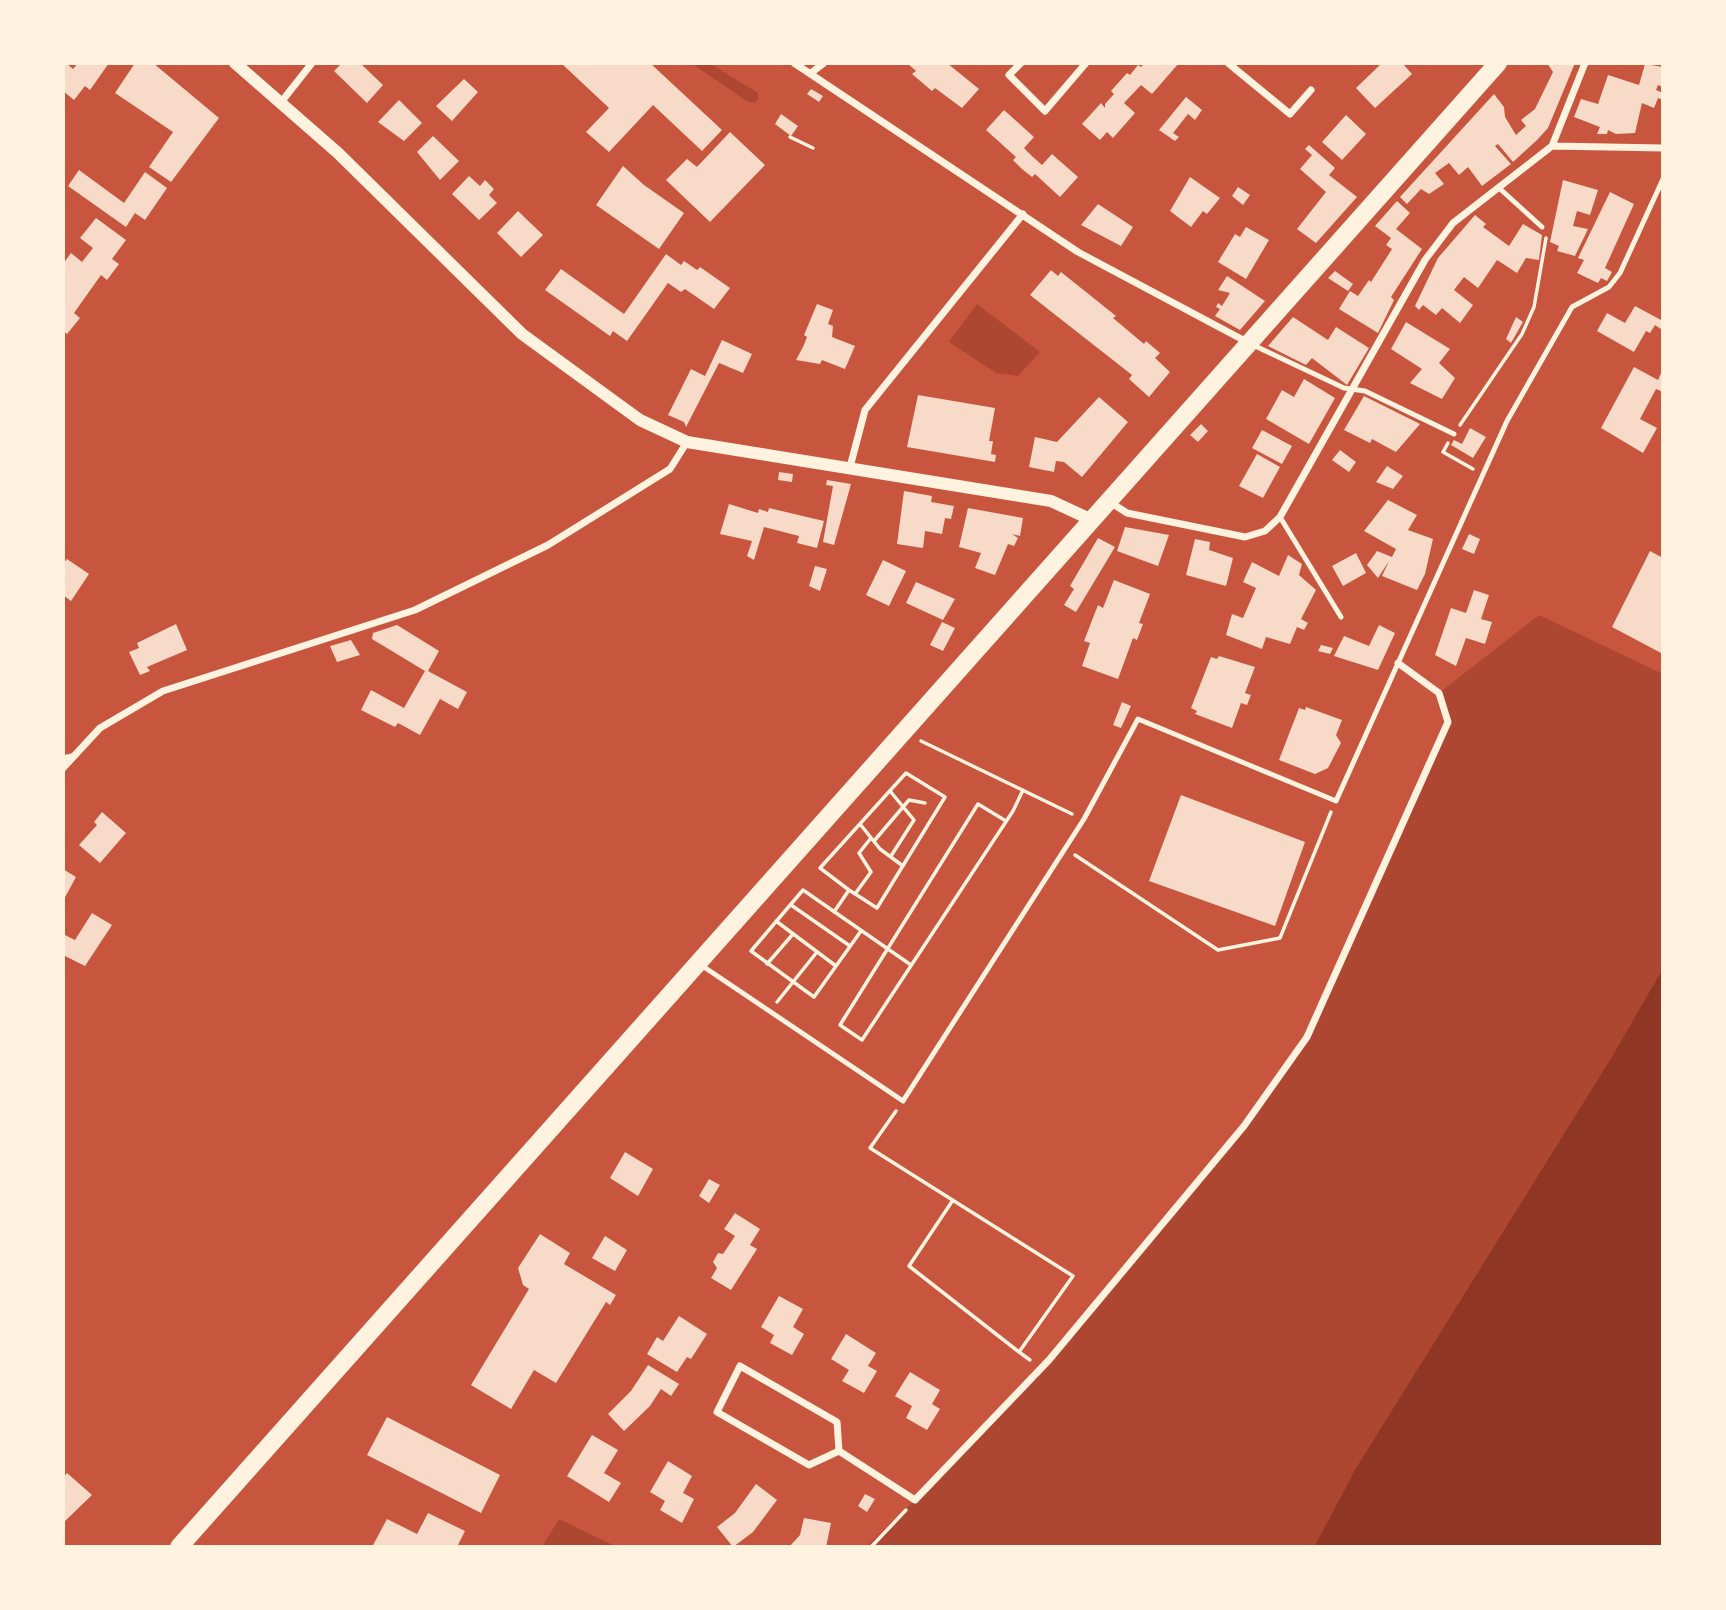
<!DOCTYPE html>
<html>
<head>
<meta charset="utf-8">
<style>
	body { margin:0 }
	#map { position:relative; width:1726px; height:1610px; overflow:hidden; background:#c8553d; font-family:Barlow,sans-serif }
	canvas { display:block }
	.frame { position:absolute; inset:0; border:65px solid #fff3e0; pointer-events:none }
</style>
</head>
<body>
<div id="map">
<canvas width="1726" height="1610"></canvas>
<div class="frame"></div>
</div>
<script>
const g = document.querySelector('canvas').getContext('2d');
g.lineJoin = 'round';
function fill(path, color) { g.fillStyle = color; g.fill(path, 'evenodd'); }
const shape = rows => new Path2D(rows.map(r => 'M' + r).join(''));
function strokePath(path, color, width, dash) { g.strokeStyle = color; g.lineWidth = width; g.lineCap = dash ? 'butt' : 'round'; g.setLineDash(dash || []); g.stroke(path); }
const green = shape([
	[691,63,709,63,758,93,758,99,755,103,747,101],
	[977,304,1040,352,1018,376,996,373,949,342],
	[1539,615,1663,674,1663,968,1613,1055,1356,1468,1314,1547,866,1547,915,1500,1040,1369,1244,1126,1307,1037,1447,722,1439,693],
	[559,1519,617,1547,542,1547]
]);
const water = shape([
	[1663,968,1663,1547,1314,1547,1356,1468,1613,1055]
]);
const building = shape([
	[66,63,73,69,78,63,109,63,90,90,85,86,74,100,63,91,63,64],
	[135,63,153,63,219,118,171,182,149,167,173,132,115,93],
	[342,63,360,63,383,85,367,103,334,71],
	[561,63,650,63,722,130,702,151,653,105,609,152,586,132,609,108],
	[907,63,947,63,979,89,962,108,935,88,932,91,912,74,916,71],
	[1145,63,1179,63,1152,94,1141,85,1124,103,1135,113,1113,138,1107,132,1100,140,1082,124,1101,103,1105,108,1105,104,1114,94,1111,91,1127,73,1130,75,1138,65,1141,67],
	[1382,63,1402,63,1412,74,1375,108,1356,88],
	[1547,63,1575,63,1548,128,1537,140,1513,162,1498,144,1495,146,1511,164,1482,186,1468,167,1459,175,1449,163,1435,173,1444,184,1429,194,1421,189,1407,204,1400,197,1494,94,1504,107,1505,117,1516,135,1526,126,1521,120,1535,109,1553,72],
	[1645,64,1663,67,1663,87,1658,85,1656,90,1663,93,1663,100,1658,98,1654,108,1642,103,1635,133,1616,134,1608,130,1607,134,1597,134,1600,127,1574,117,1581,99,1598,104,1608,75,1639,85],
	[464,79,478,92,452,121,436,106],
	[811,89,823,96,819,102,807,94],
	[1186,97,1202,110,1195,120,1188,114,1173,133,1179,137,1175,141,1159,130],
	[399,100,422,123,404,141,378,122],
	[1004,110,1034,137,1024,148,1033,157,1042,165,1052,154,1078,177,1060,197,1035,174,1032,177,1022,169,1013,160,1016,157,986,130],
	[781,114,798,126,791,136,775,124],
	[1346,115,1366,134,1342,160,1322,142],
	[730,132,765,165,710,222,666,180,687,159,697,167],
	[433,136,459,161,440,180,417,152],
	[1309,145,1335,168,1329,175,1357,197,1316,243,1297,229,1326,192,1300,169,1312,155,1305,149],
	[623,166,644,185,684,213,659,249,596,205],
	[79,170,124,203,145,172,167,188,145,220,135,213,126,227,68,186],
	[469,176,480,186,485,180,494,189,489,195,497,203,479,220,452,194],
	[1190,177,1220,198,1207,214,1203,211,1191,227,1170,211],
	[1563,180,1598,190,1590,215,1577,211,1573,226,1588,229,1575,256,1557,251,1559,246,1550,242],
	[1238,187,1250,195,1243,205,1232,196],
	[1610,192,1634,204,1605,268,1612,272,1607,281,1601,278,1598,283,1577,273,1584,260,1578,258],
	[1397,201,1410,213,1396,229,1422,249,1391,297,1394,300,1378,333,1339,309,1350,291,1358,296,1369,280,1371,282,1392,249,1386,245,1391,238,1375,226],
	[1098,204,1133,227,1121,246,1081,225],
	[518,211,543,235,521,257,497,233],
	[1475,215,1486,224,1483,227,1509,246,1523,224,1542,235,1539,260,1526,258,1517,273,1497,260,1478,288,1464,277,1454,290,1473,305,1460,323,1442,308,1436,315,1423,305,1419,310,1415,306,1438,258],
	[96,218,126,240,112,259,119,264,107,280,101,275,74,313,80,318,67,334,63,331,63,264,71,253,82,262,93,248,80,238],
	[1246,227,1269,240,1246,279,1218,262,1235,234,1240,237],
	[666,254,681,265,684,261,697,270,700,267,730,288,714,309,685,289,681,292,668,283,627,341,613,331,610,336,545,290,561,269,624,314],
	[1051,270,1058,276,1061,272,1116,316,1113,318,1144,344,1146,341,1160,353,1155,358,1170,372,1149,397,1129,379,1132,375,1030,295],
	[1335,271,1353,284,1348,291,1328,278],
	[1227,276,1265,301,1240,330,1215,316,1220,309,1216,307,1218,303,1222,306,1230,293,1218,290],
	[817,304,833,310,828,324,833,326,832,337,855,346,845,369,822,360,820,364,796,360,803,347,807,337,804,335],
	[1635,306,1663,321,1663,326,1661,329,1655,325,1650,333,1646,331,1634,352,1597,331,1607,313,1625,323],
	[1293,317,1328,340,1336,327,1369,348,1347,385,1312,358,1306,365,1268,346],
	[1516,317,1523,322,1511,343,1506,339],
	[1406,322,1450,349,1439,363,1455,378,1442,399,1410,383,1422,369,1391,349],
	[722,340,752,354,743,373,719,363,686,427,684,422,668,415,691,369,705,376],
	[1634,367,1658,380,1663,369,1663,392,1656,389,1640,419,1657,428,1643,453,1601,428],
	[1304,379,1335,398,1309,444,1266,419,1282,390,1294,397],
	[918,395,995,408,989,441,993,441,991,454,996,455,995,462,907,447],
	[1364,396,1420,424,1396,452,1372,439,1370,443,1344,430],
	[1099,397,1128,422,1082,477,1064,462,1056,461,1054,472,1029,467,1035,437,1057,442],
	[1201,424,1208,431,1198,442,1190,435],
	[1470,428,1486,437,1473,458,1451,445,1454,440,1462,444],
	[1262,430,1292,446,1282,464,1252,448],
	[1340,450,1356,462,1349,472,1332,460],
	[1257,454,1280,467,1263,498,1239,486],
	[1387,466,1403,476,1393,489,1376,482],
	[779,472,793,474,792,482,778,480],
	[827,480,851,484,834,545,823,542,833,486,826,485],
	[904,491,932,496,931,502,954,506,951,519,945,518,942,534,925,531,923,548,897,544],
	[1388,500,1417,515,1408,530,1433,539,1425,574,1417,590,1382,576,1389,561,1378,578,1367,565,1377,551,1392,557,1396,549,1364,531],
	[729,504,758,513,759,509,768,512,769,508,824,521,817,548,797,543,799,536,764,527,754,560,747,556,752,541,720,534],
	[968,508,1023,518,1020,536,1012,534,1018,538,1014,546,1008,544,995,575,975,568,981,553,959,547],
	[1125,527,1169,535,1158,566,1117,551],
	[1469,534,1480,539,1474,554,1462,549],
	[1098,538,1115,547,1076,612,1064,605,1074,589,1070,586],
	[1195,539,1210,542,1209,550,1233,558,1226,586,1186,575],
	[1650,551,1663,558,1663,654,1612,627],
	[1356,553,1366,573,1343,586,1332,566],
	[1288,555,1302,564,1299,575,1316,590,1301,619,1308,623,1304,630,1297,627,1290,644,1266,637,1262,649,1226,635,1232,614,1243,618,1256,588,1243,582,1252,562,1279,576],
	[67,559,89,574,71,601,63,595,63,564],
	[883,560,906,571,889,606,866,595],
	[815,566,827,569,820,591,809,586],
	[1114,580,1150,594,1139,623,1143,624,1137,640,1133,638,1118,679,1082,666,1090,643,1084,641,1098,605,1103,608],
	[916,582,955,599,943,620,906,603],
	[1474,590,1489,595,1481,619,1492,622,1485,644,1466,638,1456,666,1435,655,1451,608,1466,613],
	[942,622,955,628,943,651,930,645],
	[176,624,187,650,147,667,150,671,140,675,129,652,139,648,137,643],
	[397,625,439,651,428,671,467,692,458,709,440,699,420,735,398,723,395,727,361,710,371,690,404,708,425,671,372,639,373,633],
	[1379,625,1395,633,1378,670,1334,656,1344,636,1369,646],
	[351,640,360,655,337,662,330,646],
	[1321,645,1333,648,1330,654,1318,651],
	[1219,656,1255,667,1245,693,1251,695,1247,705,1241,703,1232,728,1195,714,1197,711,1191,708,1211,657,1217,659],
	[1122,702,1131,706,1121,728,1113,725],
	[1306,707,1342,720,1336,735,1341,743,1328,768,1315,774,1279,760,1299,708,1305,710],
	[1181,795,1305,842,1275,926,1149,881],
	[102,812,126,833,100,863,79,845,97,825,94,822],
	[63,869,76,877,63,901],
	[92,913,112,925,85,966,63,955,63,934,75,940],
	[625,1152,653,1169,638,1196,610,1178],
	[709,1179,720,1185,709,1203,699,1196],
	[735,1213,760,1229,750,1245,757,1249,731,1290,711,1278,717,1268,713,1262,718,1253,723,1254,735,1236,724,1229],
	[540,1234,570,1253,564,1264,616,1295,610,1305,606,1302,556,1383,534,1370,511,1409,471,1385,529,1289,523,1285,518,1268],
	[605,1236,627,1250,615,1271,592,1258],
	[779,1296,803,1309,793,1327,804,1334,792,1355,770,1343,774,1335,761,1327],
	[679,1316,707,1334,691,1359,687,1357,677,1372,647,1354,657,1337,663,1341],
	[846,1334,876,1353,868,1366,877,1371,864,1393,842,1381,849,1370,831,1359],
	[648,1365,679,1384,671,1396,661,1389,650,1406,624,1431,608,1414,631,1391],
	[910,1372,940,1390,932,1404,940,1409,927,1430,906,1418,912,1406,895,1396],
	[387,1417,500,1475,481,1513,367,1455],
	[592,1435,618,1450,604,1473,621,1483,609,1502,567,1476],
	[668,1461,692,1476,683,1493,694,1499,682,1523,660,1510,665,1501,650,1492],
	[67,1473,92,1495,63,1523,63,1478],
	[756,1484,777,1500,753,1532,733,1547,717,1527,735,1513],
	[865,1494,875,1499,867,1512,858,1506],
	[428,1513,465,1531,457,1547,372,1547,387,1519,417,1534],
	[804,1518,831,1523,826,1547,789,1547,800,1535]
]);
const path = shape([
	[790,137,813,148],
	[1460,425,1522,334,1534,307,1546,238],
	[1448,443,1443,452,1473,469],
	[921,741,1072,814],
	[890,791,914,820,891,856],
	[1006,821,978,804,840,1025,862,1040,1013,811,1023,790],
	[860,824,880,849,903,866],
	[874,841,909,800,925,803],
	[1075,855,1218,950,1280,938,1331,812],
	[855,894,871,872,859,853,871,838],
	[791,905,850,946],
	[834,912,849,890,877,908,945,797,906,773,820,868,849,890],
	[776,921,836,966],
	[861,931,814,997,751,951,803,890,911,965],
	[767,964,793,934],
	[777,1002,817,952],
	[896,1111,870,1148,1073,1276,1019,1352,1030,1360],
	[953,1200,909,1266,1019,1352],
	[871,1547,906,1510]
]);
const service = shape([
	[1498,187,1542,227],
	[1253,345,1344,388,1365,391,1454,434],
	[1280,517,1341,617],
	[63,758,76,755],
	[701,965,903,1101,1084,819,1138,719,1336,801,1507,421,1572,307,1609,287,1620,273,1663,179]
]);
const minor = shape([
	[794,63,1078,252,1247,342],
	[1021,63,1009,75,1045,111,1086,63],
	[1228,63,1290,114,1311,90],
	[811,73,824,63],
	[282,101,312,63],
	[1552,146,1663,148],
	[850,467,865,410,1023,214],
	[1110,502,1127,513,1245,537,1265,531,1280,517,1425,260,1453,223,1552,146,1585,63],
	[63,768,100,728,163,691,415,610,548,545,670,469,687,442],
	[839,1451,809,1465,717,1412,740,1366,837,1422,839,1451,915,1500,1049,1360,1244,1126,1307,1037,1448,722,1439,693,1398,663]
]);
const tertiary = shape([
	[235,63,338,153,522,334,640,420,687,442,1051,501,1092,520]
]);
const primary = shape([
	[179,1547,1498,63]
]);
fill(green, '#ae4732');
fill(water, '#8f3625');
fill(building, '#f7dbc8');
strokePath(path, '#fff3e0', 3.5);
strokePath(service, '#fff3e0', 5);
strokePath(minor, '#fff3e0', 7);
strokePath(tertiary, '#fff3e0', 12);
strokePath(primary, '#fff3e0', 18);
</script>
</body>
</html>
